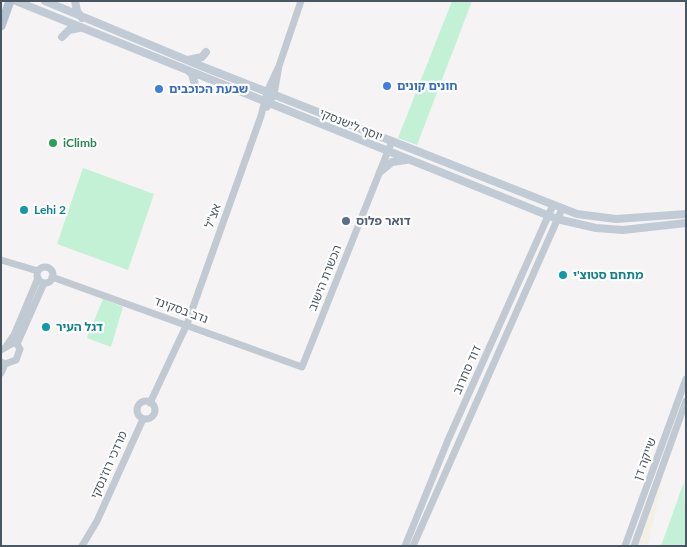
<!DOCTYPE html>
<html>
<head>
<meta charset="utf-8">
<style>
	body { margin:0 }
	#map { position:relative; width:687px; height:547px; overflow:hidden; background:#f5f3f3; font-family:Lato,sans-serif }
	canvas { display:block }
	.frame { position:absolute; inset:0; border:2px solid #4a5661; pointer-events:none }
</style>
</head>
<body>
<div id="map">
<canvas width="687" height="547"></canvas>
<div class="frame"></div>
</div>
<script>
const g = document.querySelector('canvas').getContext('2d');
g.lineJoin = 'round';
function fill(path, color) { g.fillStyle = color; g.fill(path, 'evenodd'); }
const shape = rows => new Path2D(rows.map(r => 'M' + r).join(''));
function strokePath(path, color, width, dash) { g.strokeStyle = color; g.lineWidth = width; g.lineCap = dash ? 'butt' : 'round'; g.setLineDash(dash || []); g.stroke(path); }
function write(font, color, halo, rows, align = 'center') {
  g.font = font + ' Lato,"Noto Sans Hebrew",sans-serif'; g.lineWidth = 4.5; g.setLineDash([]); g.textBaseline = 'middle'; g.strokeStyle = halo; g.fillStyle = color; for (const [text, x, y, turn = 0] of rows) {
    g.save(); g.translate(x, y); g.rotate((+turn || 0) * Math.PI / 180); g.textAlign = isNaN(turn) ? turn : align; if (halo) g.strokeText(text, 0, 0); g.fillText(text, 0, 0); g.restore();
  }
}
const green = shape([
	[452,1,472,1,417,145,398,138],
	[83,168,154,194,128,270,57,244],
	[103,299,123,307,111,347,87,338],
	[684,482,686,546,661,546]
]);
const sand = shape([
	[663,476,648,546,637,546]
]);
const tertiary = shape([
	[267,107,274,94,279,66,301,1],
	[1,260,38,271],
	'37 275a8 8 0 1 1 16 0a8 8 0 1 1-16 0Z',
	[52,277,302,367,392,141],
	[17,344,44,283],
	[7,345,14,335,38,278],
	[1,350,13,343,17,344,20,349,16,360,5,364,1,362],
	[1,373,5,364],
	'137 410a9 9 0 1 1 18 0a9 9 0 1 1-18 0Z',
	[150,403,187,324,261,116,267,92,279,66],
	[82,546,97,521,143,419],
	[405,546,448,440,553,205],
	[413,546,562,209],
	[625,546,686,379],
	[634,546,686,401]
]);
const secondary = shape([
	[16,1,557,219,596,228,623,230,686,223],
	[45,1,201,66,577,214,616,219,686,214],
	[75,1,77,11,82,18],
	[62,37,69,30,79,28],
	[188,60,202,57,206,52],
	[187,70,192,74,195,85],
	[380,172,392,162,406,160]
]);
const primary = shape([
	[1,26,10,1]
]);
const markers = [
	[387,86,5,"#3f7fe0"],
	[159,89,5,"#3f7fe0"],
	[53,143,5,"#2e9e5b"],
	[24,210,5,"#0f9aa8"],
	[346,221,5,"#5c6f8a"],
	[563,275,5,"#0f9aa8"],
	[46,327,5,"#0f9aa8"]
];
const shopNames = [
	["חונים קונים",397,86],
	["שבעת הכוכבים",169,89]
];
const streetNames = [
	["יוסף לישנסקי",351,125,22],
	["אצ\"ל",213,216,-70],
	["הכשרת הישוב",325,278,-68],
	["נדב בסקינד",181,310,20],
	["דוד סחרוב",467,370,-66],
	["שייקה דן",645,459,-70],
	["מרדכי רוז'נסקי",109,465,-66]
];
const leisureNames = [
	["iClimb",63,143]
];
const cultureNames = [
	["Lehi 2",34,210],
	["מתחם סטוצ'י",573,275],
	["דגל העיר",56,327]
];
const serviceNames = [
	["דואר פלוס",356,221]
];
fill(green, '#c3f1d5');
fill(sand, '#f5f0e5');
strokePath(tertiary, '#c1cad2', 7);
strokePath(secondary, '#c1cbd6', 8);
strokePath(primary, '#b3c2d1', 9);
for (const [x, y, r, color] of markers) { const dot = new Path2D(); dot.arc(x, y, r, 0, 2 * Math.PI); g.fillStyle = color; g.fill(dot); strokePath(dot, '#fff', 2); }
write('bold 12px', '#366cbe', '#fff', shopNames, 'left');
write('12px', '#4a5661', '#fff', streetNames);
write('bold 12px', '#27864d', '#fff', leisureNames, 'left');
write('bold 12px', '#0d838f', '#fff', cultureNames, 'left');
write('bold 12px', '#4e5e75', '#fff', serviceNames, 'left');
</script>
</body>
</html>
